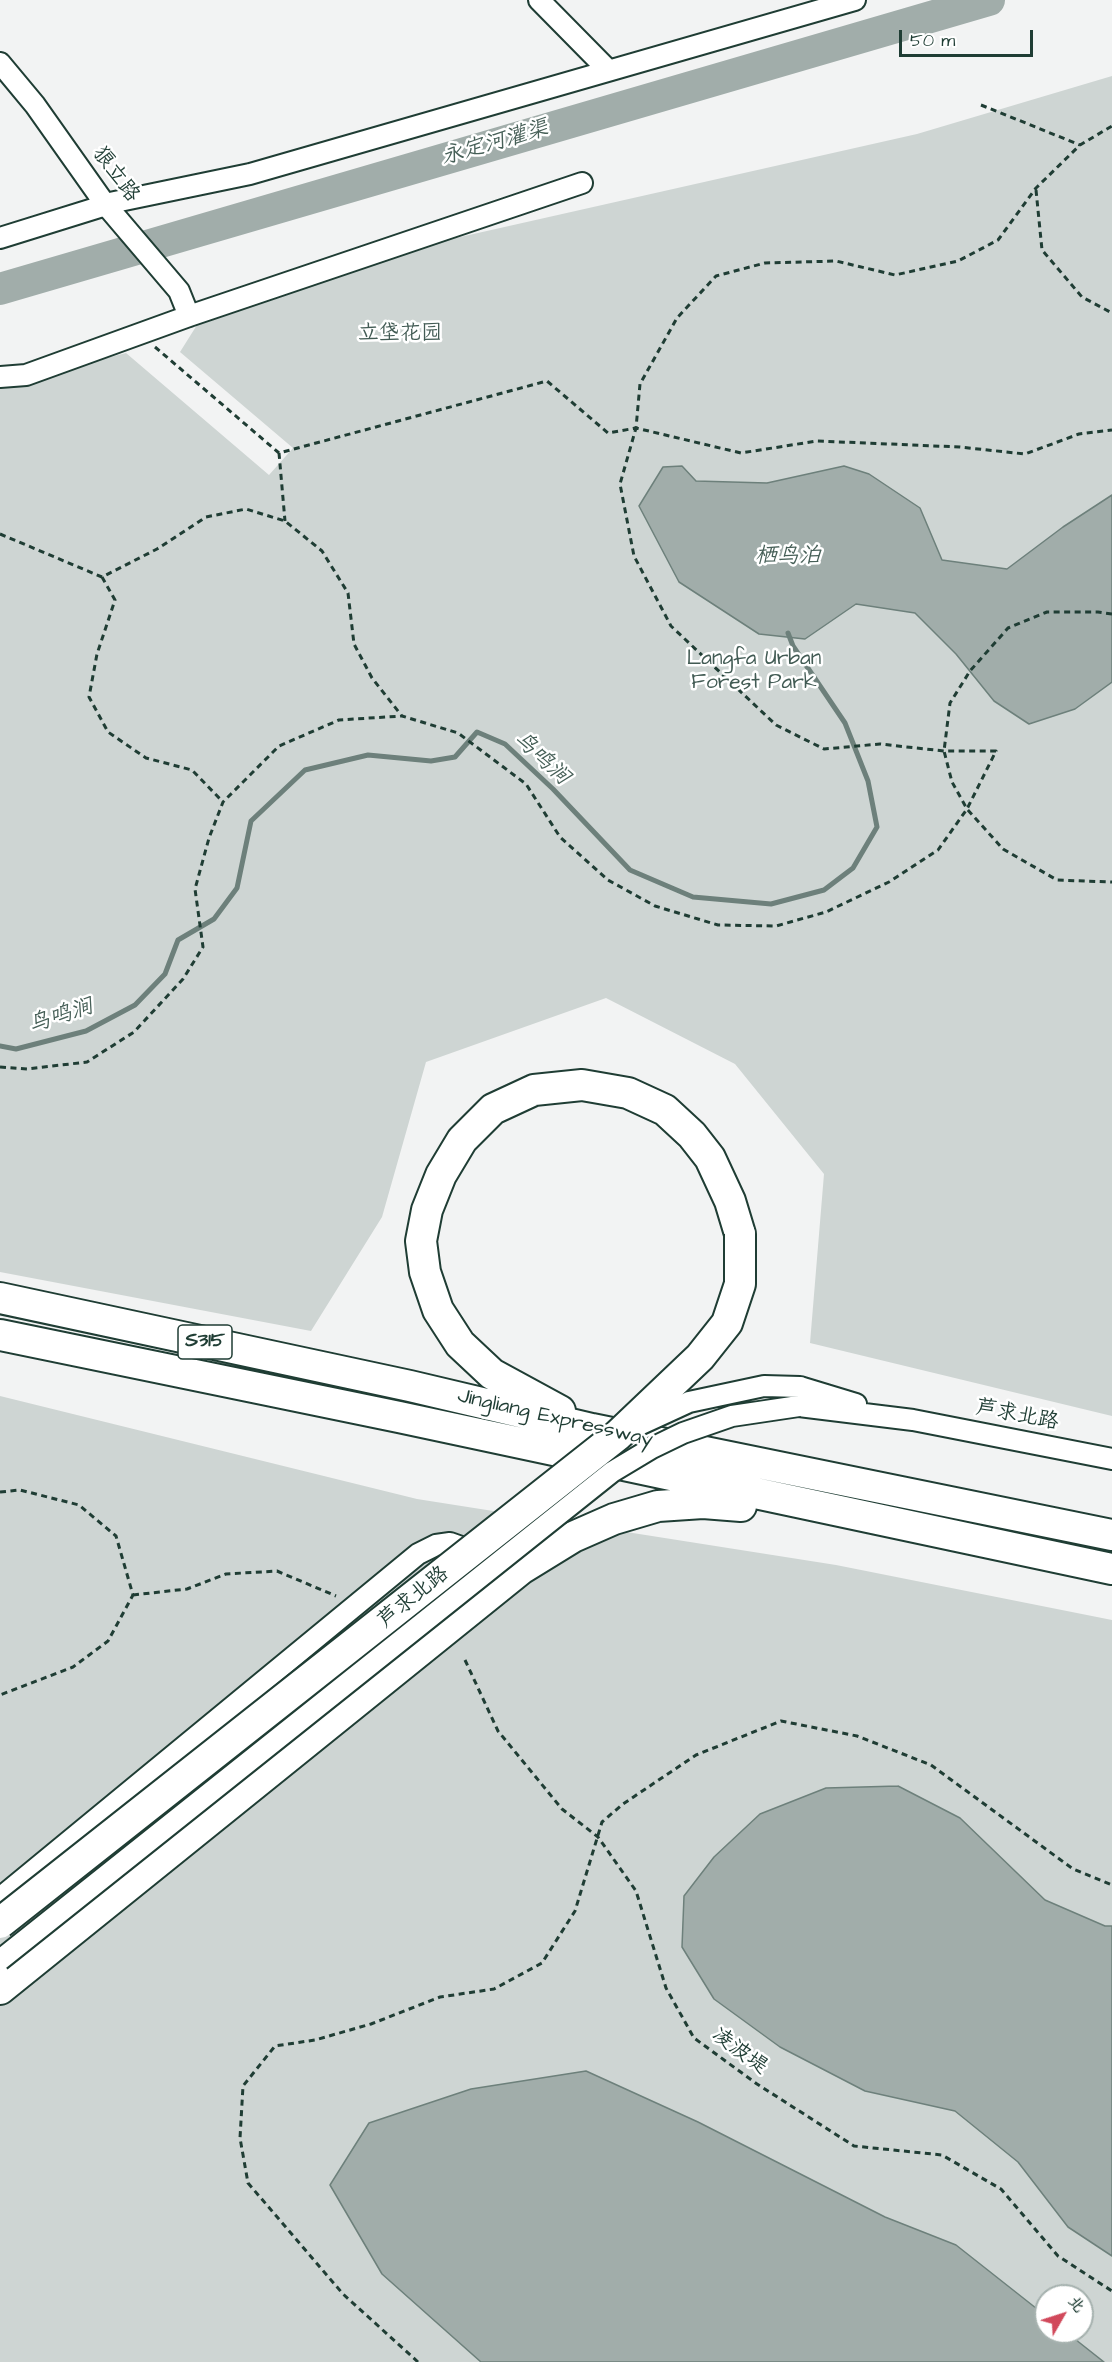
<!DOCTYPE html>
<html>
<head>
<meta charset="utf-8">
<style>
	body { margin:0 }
	#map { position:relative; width:1112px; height:2362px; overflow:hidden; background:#f2f3f3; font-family:"Architects Daughter","LXGW WenKai TC",sans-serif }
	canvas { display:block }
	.north { position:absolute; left:1034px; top:2284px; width:60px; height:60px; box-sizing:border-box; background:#fff; border:2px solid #a5b1ae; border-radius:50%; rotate:51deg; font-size:16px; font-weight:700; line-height:24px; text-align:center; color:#1f3d34 }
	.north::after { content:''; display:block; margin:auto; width:21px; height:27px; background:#d1495b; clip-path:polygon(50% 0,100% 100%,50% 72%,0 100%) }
	.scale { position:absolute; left:899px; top:30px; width:134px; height:27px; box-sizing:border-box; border:3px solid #1f3d34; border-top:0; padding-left:8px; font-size:18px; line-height:21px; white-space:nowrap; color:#1f3d34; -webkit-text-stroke:4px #fff; paint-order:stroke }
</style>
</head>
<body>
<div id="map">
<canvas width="1112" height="2362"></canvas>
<div class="north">北</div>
<div class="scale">50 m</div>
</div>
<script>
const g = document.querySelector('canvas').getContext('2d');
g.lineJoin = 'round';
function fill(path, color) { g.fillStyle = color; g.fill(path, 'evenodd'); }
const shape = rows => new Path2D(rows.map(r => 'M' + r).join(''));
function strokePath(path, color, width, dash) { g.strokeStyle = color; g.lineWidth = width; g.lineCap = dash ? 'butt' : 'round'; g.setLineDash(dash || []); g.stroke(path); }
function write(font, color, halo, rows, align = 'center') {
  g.font = font + ' "Architects Daughter","LXGW WenKai TC",sans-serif'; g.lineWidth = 5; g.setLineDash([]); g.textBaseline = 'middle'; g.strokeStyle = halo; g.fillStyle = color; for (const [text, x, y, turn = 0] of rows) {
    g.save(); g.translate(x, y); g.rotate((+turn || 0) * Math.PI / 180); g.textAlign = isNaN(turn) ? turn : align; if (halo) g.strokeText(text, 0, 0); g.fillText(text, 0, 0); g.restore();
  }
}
const green = shape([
	[1112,76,1112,1416,810,1343,824,1174,735,1064,606,998,426,1062,382,1217,311,1331,0,1272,0,385,126,353,269,475,293,448,180,352,202,317,438,242,917,134],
	[0,1396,417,1499,836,1565,1112,1620,1112,2362,0,2362],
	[1046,2296,1082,2296,1082,2332,1046,2332]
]);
const water = shape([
	[682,466,696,481,767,483,844,466,869,474,920,508,942,560,1007,569,1063,527,1112,495,1112,682,1075,709,1029,724,994,701,956,654,915,613,856,604,805,639,759,634,679,582,639,506,663,467,682,466],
	[898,1786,960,1818,1045,1900,1105,1926,1112,1926,1112,2256,1068,2227,1018,2162,955,2111,865,2091,780,2047,714,1999,682,1947,684,1896,714,1857,760,1814,826,1788,898,1786],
	[586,2071,698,2122,885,2217,956,2245,1046,2316,1046,2332,1066,2332,1104,2362,481,2362,382,2274,330,2185,369,2123,471,2089,586,2071]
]);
const stream = shape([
	[0,1046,16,1049,86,1031,135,1005,165,974,178,940,214,919,237,888,251,821,305,770,368,755,431,761,455,757,477,732,505,744,553,789,630,870,693,897,771,904,824,890,853,868,877,827,868,781,845,723,793,646,788,633]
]);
const river = shape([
	[0,289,989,0]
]);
const path = shape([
	[981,105,1080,145],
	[1036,190,1042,250,1082,297,1112,313],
	[155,347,279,453,547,381,608,433,636,428,741,453,817,441,960,447,1025,454,1079,434,1112,430],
	[279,453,285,521],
	[0,534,102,577,157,549,206,517,246,509,285,521,322,551,348,593,354,644,372,678,402,716],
	[102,577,115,600,97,654,89,697,108,732,146,758,192,770,223,802],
	[1112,614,1098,612,1047,612,1008,628,970,671,950,703,944,751,952,782,967,809,1003,849,1057,880,1112,882],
	[0,1067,27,1069,87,1062,134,1032,183,979,203,947,195,889,209,838,223,802,279,746,339,720,402,716,458,733,526,784,560,837,608,880,655,906,718,925,776,926,826,912,889,882,938,850,967,809,996,751,944,751,880,744,824,749,776,725,671,626,634,556,620,484,636,428,640,384,677,318,716,276,765,263,836,261,895,275,958,261,998,240,1036,188,1080,145,1112,126],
	[0,1492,20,1490,79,1505,116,1536,133,1595,108,1641,73,1667,0,1695],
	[133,1595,187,1589,226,1574,277,1571,336,1596],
	[465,1660,498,1731,562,1809,598,1837,636,1891,666,1988,694,2038,757,2084,854,2146,942,2155,1001,2189,1058,2256,1112,2291],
	[418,2362,343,2294,248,2183,240,2138,243,2086,275,2046,315,2040,371,2024,440,1997,494,1989,542,1963,575,1911,602,1822,623,1804,696,1755,781,1721,857,1736,931,1765,1073,1869,1112,1885]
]);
const minor = shape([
	[539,0,608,70],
	[0,63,35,105,105,204,179,291,189,316],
	[105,204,250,174,855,0],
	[0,238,106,205],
	[0,377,26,375,189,316,582,183],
	[800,1387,856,1404],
	[799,1406,913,1420,1112,1459],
	[0,1898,418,1554,436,1545,450,1543,464,1548,474,1561]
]);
const highway = shape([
	[0,1298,410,1386,592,1429,1112,1535],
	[0,1335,399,1417,1112,1569],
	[560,1411,492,1374,460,1344,438,1310,425,1272,421,1241,427,1210,441,1175,462,1140,493,1109,534,1090,582,1085,628,1093,665,1110,692,1135,710,1158,730,1201,740,1234],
	[0,1989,521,1569,573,1537,614,1519,658,1506,703,1503,741,1506]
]);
const minorBridge = shape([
	[639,1425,689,1402,764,1386,800,1387],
	[0,1960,612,1472,652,1448,683,1433,732,1416,799,1406]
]);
const highwayBridge = shape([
	[0,1923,618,1435,700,1357,727,1323,740,1284,740,1234]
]);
const shields = [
	[205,1342,54]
];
const shieldNames = [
	["S315",205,1342]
];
const streetNames = [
	["狼立路",115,175,53],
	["芦求北路",1017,1416,11],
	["Jingliang Expressway",555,1419,13],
	["芦求北路",414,1598,-39],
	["凌波堤",739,2052,36]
];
const parkNames = [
	["立垡花园",400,335],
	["Langfa Urban",754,660],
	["Forest Park",754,684]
];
const waterNames = [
	["永定河灌渠",495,144,-16],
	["栖鸟泊",788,557],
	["鸟鸣涧",541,759,43],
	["鸟鸣涧",61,1017,-18]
];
fill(green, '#ced5d3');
fill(water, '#a1adaa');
strokePath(water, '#6d807b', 1.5);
strokePath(stream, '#6d807b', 5);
strokePath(river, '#a1adaa', 32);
strokePath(minor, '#1f3d34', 24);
strokePath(highway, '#1f3d34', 34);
strokePath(path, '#1f3d34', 3, [6, 4.5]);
strokePath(minor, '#fff', 20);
strokePath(highway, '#fff', 30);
strokePath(minorBridge, '#1f3d34', 24, []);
strokePath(highwayBridge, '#1f3d34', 34, []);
strokePath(minorBridge, '#fff', 20);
strokePath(highwayBridge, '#fff', 30);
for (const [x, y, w] of shields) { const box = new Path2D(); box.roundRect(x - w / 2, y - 17, w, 34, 4.5); g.fillStyle = '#fff'; g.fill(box); strokePath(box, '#1f3d34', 1.5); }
write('bold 20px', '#1f3d34', null, shieldNames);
write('21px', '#1f3d34', '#fff', streetNames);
write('21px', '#425b54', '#fff', parkNames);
write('italic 22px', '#465f57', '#fff', waterNames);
</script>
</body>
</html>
